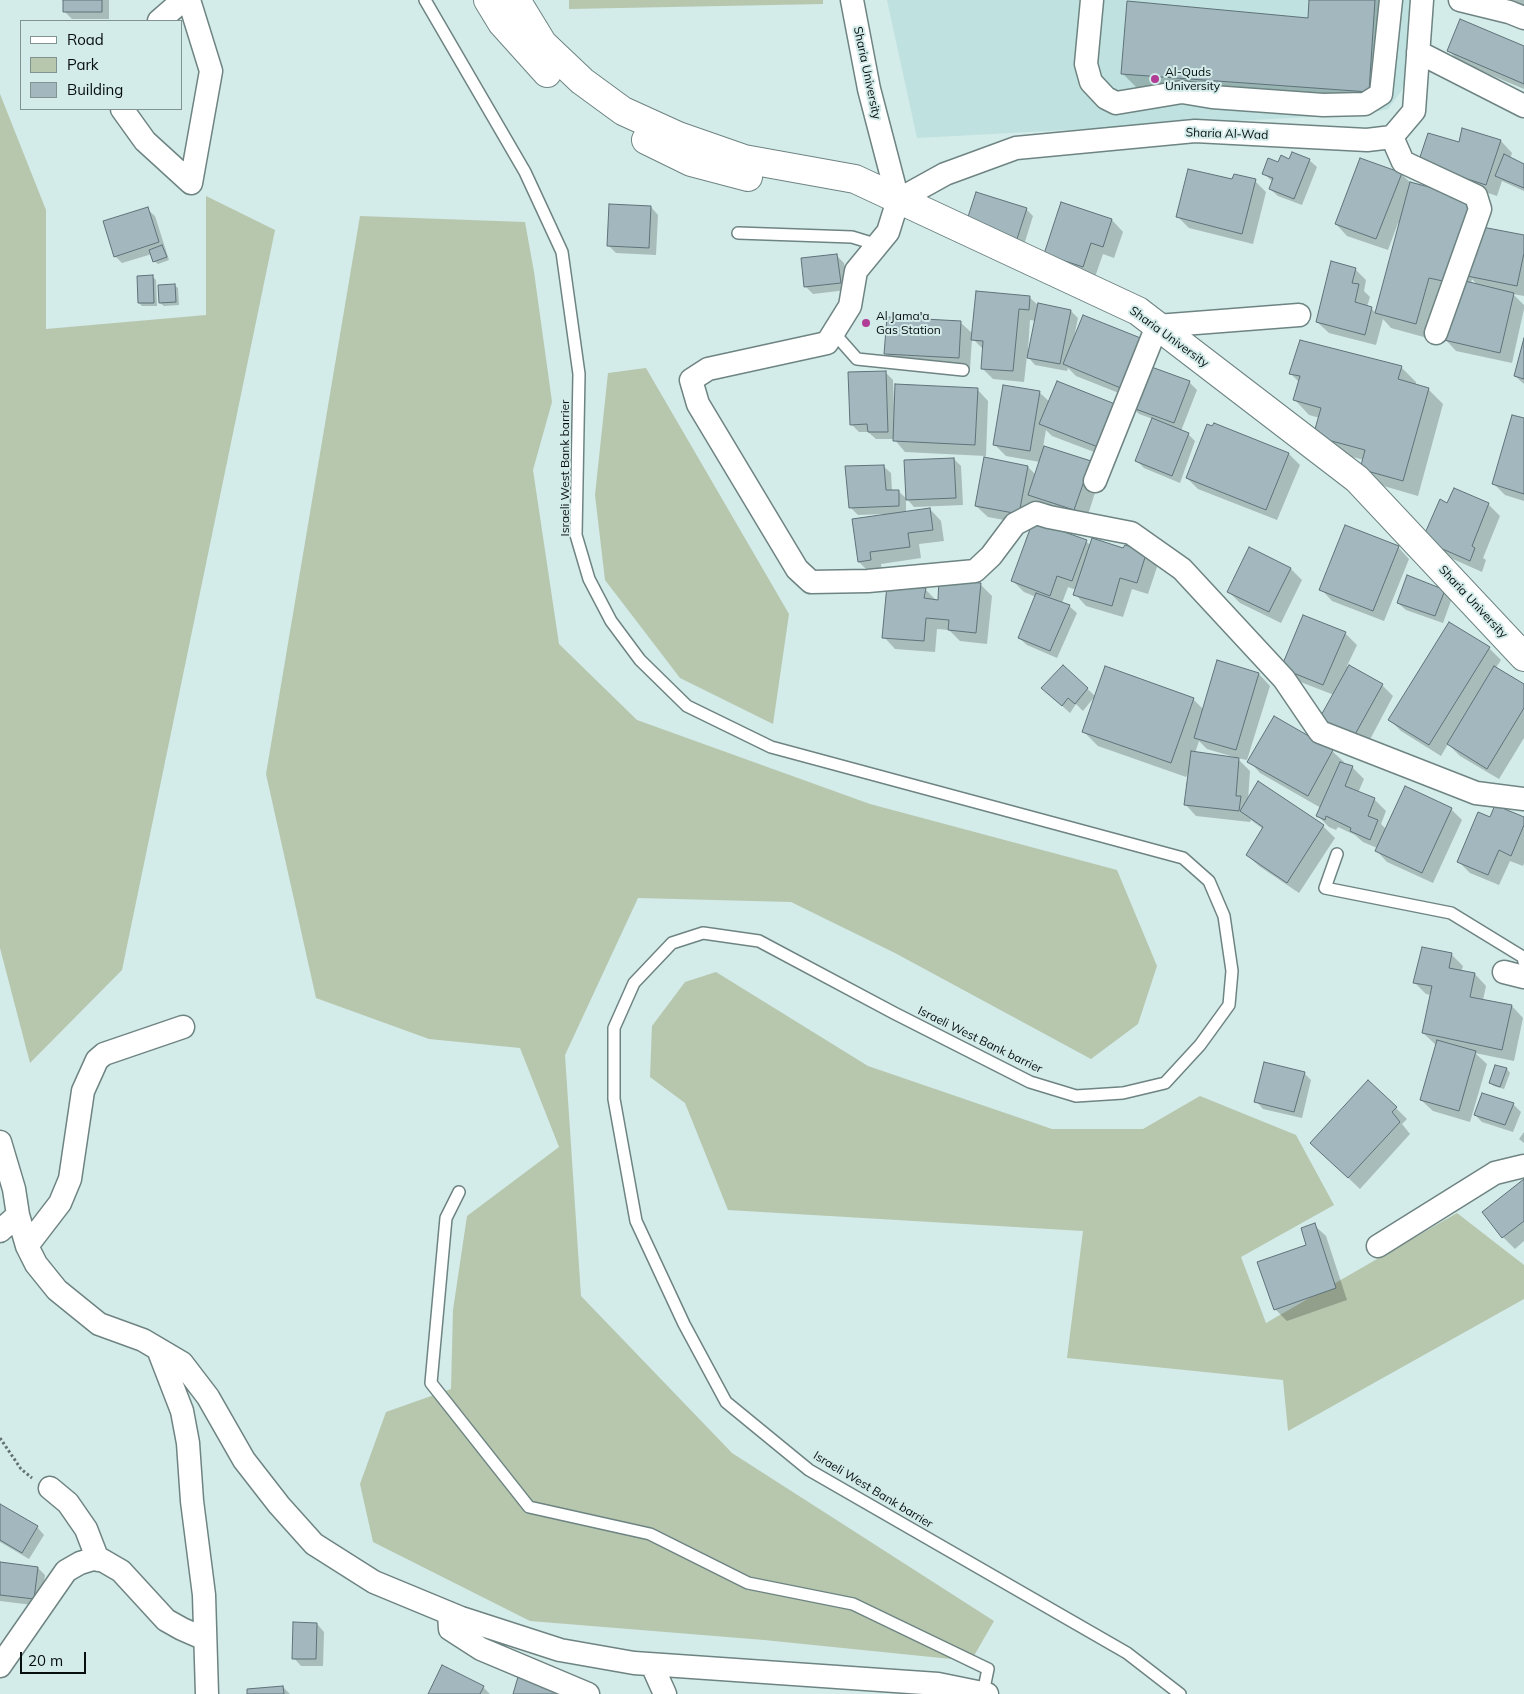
<!DOCTYPE html>
<html>
<head>
<meta charset="utf-8">
<style>
	body { margin:0 }
	#map { position:relative; width:1524px; height:1694px; overflow:hidden; background:#d3ebe9; font-family:Mulish,sans-serif }
	canvas { display:block }
	.legend { position:absolute; left:20px; top:20px; width:162px; height:90px; box-sizing:border-box; background:#d3ebe9; border:1px solid #819391; margin:0; padding:6px 9px; list-style:none; font-size:15px; color:#060e0e }
	.legend li { display:flex; align-items:center; gap:10px; height:25px }
	.legend b { width:25px; border:1px solid #819391 }
	.scale { position:absolute; left:20px; top:1652px; width:66px; height:22px; box-sizing:border-box; border:2px solid #060e0e; border-top:0; padding-left:6px; font-size:15px; line-height:18px; white-space:nowrap; color:#060e0e; -webkit-text-stroke:4px #d3ebe9; paint-order:stroke }
</style>
</head>
<body>
<div id="map">
<canvas width="1524" height="1694"></canvas>
<ul class="legend">
<li><b style="height:6px;background:#fff"></b>Road</li>
<li><b style="height:14px;background:#b7c7ae"></b>Park</li>
<li><b style="height:14px;background:#a2b7be"></b>Building</li>
</ul>
<div class="scale">20 m</div>
</div>
<script>
const g = document.querySelector('canvas').getContext('2d');
g.lineJoin = 'round';
function fill(path, color) { g.fillStyle = color; g.fill(path, 'evenodd'); }
const shape = rows => new Path2D(rows.map(r => 'M' + r).join(''));
function strokePath(path, color, width, dash) { g.strokeStyle = color; g.lineWidth = width; g.lineCap = dash ? 'butt' : 'round'; g.setLineDash(dash || []); g.stroke(path); }
function write(font, color, halo, rows, align = 'center') {
  g.font = font + ' Mulish,sans-serif'; g.lineWidth = 4; g.setLineDash([]); g.textBaseline = 'middle'; g.strokeStyle = halo; g.fillStyle = color; for (const [text, x, y, turn = 0] of rows) {
    g.save(); g.translate(x, y); g.rotate((+turn || 0) * Math.PI / 180); g.textAlign = isNaN(turn) ? turn : align; if (halo) g.strokeText(text, 0, 0); g.fillText(text, 0, 0); g.restore();
  }
}
const built = shape([
	[887,0,1430,0,1402,90,1388,109,1365,114,917,138]
]);
const green = shape([
	[569,0,823,0,823,4,569,9],
	[0,94,46,210,46,329,206,315,206,196,275,230,122,970,30,1063,0,948],
	[360,216,525,222,534,272,552,402,533,470,559,644,637,720,870,804,1117,870,1157,966,1138,1024,1091,1059,895,953,791,902,638,898,565,1055,581,1296,732,1453,994,1621,971,1661,764,1640,530,1621,373,1542,360,1484,386,1412,451,1389,453,1310,467,1216,559,1147,520,1048,429,1039,316,998,266,774],
	[646,368,789,614,773,724,680,678,605,580,595,495,608,373],
	[716,972,868,1066,1052,1129,1143,1129,1200,1096,1296,1135,1334,1205,1241,1257,1266,1323,1457,1213,1524,1265,1524,1299,1288,1431,1283,1380,1067,1358,1083,1231,728,1210,685,1103,650,1077,652,1026,685,982]
]);
const shadow = shape([
	[65,0,109,0,109,19,72,19,65,12],
	[1311,0,1391,0,1384,107,1138,89,1122,73,1309,20],
	[1511,0,1524,0,1524,18,1509,6],
	[1524,48,1524,89,1460,62,1449,51],
	[1463,129,1501,141,1512,153,1510,159,1524,165,1524,191,1502,181,1497,196,1431,174,1460,144],
	[1290,160,1309,160,1317,167,1302,205,1278,196,1270,189,1273,182,1263,173,1279,163],
	[1401,174,1411,183,1489,216,1485,229,1524,237,1524,296,1513,294,1524,305,1524,309,1512,363,1456,351,1445,339,1431,339,1391,328,1383,319,1376,345,1329,333,1317,322,1355,269,1366,280,1364,291,1370,297,1367,307,1371,308,1376,313,1400,223,1398,223,1388,250,1347,236,1336,224],
	[1472,279,1478,286,1471,284],
	[1233,181,1255,181,1266,192,1253,244,1189,228,1178,217],
	[1062,204,1112,220,1123,232,1114,258,1103,254,1095,277,1057,265],
	[651,207,658,215,656,255,616,253,609,246],
	[147,209,155,216,169,260,158,264,154,261,152,254,122,263,115,256],
	[1026,209,1033,216,1023,248,966,226],
	[837,256,844,263,847,290,813,294,805,286],
	[153,277,156,280,157,306,142,306,139,303],
	[174,285,178,288,179,305,164,306,160,303],
	[1029,297,1039,306,1071,311,1078,318,1074,337,1189,382,1197,390,1181,431,1188,434,1195,441,1180,483,1144,468,1137,461,1153,419,1139,414,1131,406,1134,399,1076,376,1068,368,1067,371,1035,365,1027,356,1024,382,993,379,982,368,984,350,972,338,970,369,897,365,886,353,960,322,973,334],
	[1030,320,1036,321,1029,350,1028,350],
	[1524,342,1524,384,1515,376],
	[1401,367,1416,382,1416,386,1428,389,1443,404,1418,496,1377,484,1361,469,1364,460,1330,451,1320,418,1309,415,1294,399,1299,382,1291,374],
	[885,372,893,380,894,406,977,389,988,401,986,456,905,452,894,439,876,439,868,432,859,432,851,424],
	[1039,392,1110,458,1052,436,1046,430,1043,447,1090,462,1101,474,1086,521,1041,506,1035,500,1031,525,988,517,976,506,1028,467,1036,475,1040,462,1006,456,994,444],
	[1524,419,1524,501,1505,495,1494,484],
	[1215,425,1289,454,1300,465,1277,520,1198,489,1187,478],
	[954,459,961,466,963,505,914,507,907,499],
	[883,466,891,473,892,491,898,491,906,498,906,513,930,509,941,521,944,541,919,544,921,558,881,564,882,572,870,573,859,562,885,514,858,515,850,507],
	[1488,504,1500,516,1483,558,1486,560,1482,572,1435,551,1448,505],
	[1086,541,1090,545,1146,552,1158,564,1148,594,1132,589,1123,617,1086,606,1075,594,1076,590,1068,587,1062,603,1069,606,1077,613,1057,658,1027,645,1019,638,1036,597,1024,592,1013,581],
	[1398,547,1409,559,1384,621,1332,601,1321,589],
	[1250,548,1291,569,1302,580,1281,623,1240,603,1228,591],
	[980,584,992,596,987,644,960,641,949,630,937,629,935,652,895,649,884,637,925,589,937,601],
	[1444,591,1452,598,1443,623,1406,610,1398,603],
	[1450,624,1489,648,1501,660,1495,669,1524,686,1524,738,1499,779,1460,756,1448,744,1441,756,1401,731,1390,720],
	[1345,633,1357,645,1347,666,1382,685,1393,696,1365,749,1332,731,1334,695,1293,679,1282,668],
	[1063,666,1095,696,1083,711,1076,704,1070,713,1050,695],
	[1259,674,1270,686,1247,760,1237,758,1250,771,1248,800,1258,783,1323,826,1335,838,1299,893,1259,866,1247,855,1263,829,1251,820,1250,822,1196,816,1185,804,1189,771,1186,777,1098,746,1083,731,1193,699,1204,710],
	[1199,741,1207,749,1234,757,1234,758,1195,753],
	[1332,751,1344,762,1343,764,1352,767,1364,779,1358,793,1374,799,1386,811,1381,824,1386,829,1451,809,1462,820,1433,883,1387,862,1376,850,1377,848,1363,842,1355,835,1338,827,1336,830,1329,827,1318,816,1321,808,1260,773,1249,761],
	[1524,818,1524,863,1523,866,1510,861,1499,885,1470,873,1459,862,1491,819],
	[1451,954,1463,966,1461,972,1475,974,1486,986,1483,1000,1512,1006,1523,1018,1514,1061,1475,1053,1487,1064,1470,1122,1433,1111,1421,1100,1437,1045,1435,1044,1423,1033,1431,995,1426,994,1415,983],
	[1496,1066,1507,1069,1510,1073,1504,1089,1494,1086,1490,1083],
	[1304,1073,1311,1080,1302,1118,1263,1109,1256,1101],
	[1513,1104,1521,1112,1513,1132,1482,1122,1475,1115],
	[1396,1108,1407,1119,1402,1124,1410,1134,1360,1189,1323,1154],
	[1524,1132,1524,1143,1519,1139],
	[1524,1180,1524,1241,1515,1249,1503,1237,1484,1212],
	[1314,1225,1326,1236,1347,1300,1287,1321,1275,1309,1308,1246],
	[0,1505,37,1527,44,1535,29,1559,0,1542],
	[0,1563,38,1568,45,1575,41,1606,0,1601],
	[317,1624,324,1632,323,1666,301,1666,294,1658],
	[283,1687,290,1694,248,1694],
	[483,1687,490,1694,429,1694]
]);
const building = shape([
	[63,0,102,0,102,12,63,12,63,0],
	[1309,0,1375,0,1369,92,1121,74,1127,1,1308,18,1309,0],
	[1460,19,1524,46,1524,84,1447,51,1460,19],
	[1462,128,1501,140,1486,185,1418,163,1428,133,1459,142,1462,128],
	[1292,152,1310,159,1294,199,1269,189,1273,178,1262,174,1268,158,1278,162,1281,155,1289,159,1292,152],
	[1504,154,1524,164,1524,188,1495,176,1504,154],
	[1360,158,1402,173,1376,239,1335,224,1360,158],
	[1188,169,1232,179,1234,174,1256,179,1242,234,1176,217,1188,169],
	[1410,182,1474,199,1452,283,1429,278,1416,324,1375,313,1410,182],
	[976,192,1027,208,1016,242,965,226,976,192],
	[1061,202,1112,219,1103,247,1091,243,1083,267,1044,254,1061,202],
	[609,204,651,206,649,248,607,246,609,204],
	[148,207,159,242,114,257,103,221,148,207],
	[1477,226,1524,235,1524,253,1517,286,1467,276,1477,226],
	[162,245,167,257,153,262,149,250,162,245],
	[837,254,841,283,804,287,801,258,837,254],
	[1331,261,1356,268,1352,283,1359,284,1355,302,1372,307,1365,335,1316,322,1331,261],
	[153,275,154,303,138,303,137,276,153,275],
	[1457,279,1514,293,1500,353,1444,340,1457,279],
	[175,284,176,302,159,303,158,285,175,284],
	[976,291,1030,296,1029,310,1019,309,1013,371,981,369,983,341,971,340,976,291],
	[1038,303,1071,310,1060,364,1027,358,1038,303],
	[1083,315,1143,339,1123,389,1063,364,1083,315],
	[887,317,961,321,959,358,884,354,887,317],
	[1524,338,1524,379,1514,376,1524,338],
	[1300,340,1402,366,1398,379,1429,388,1403,481,1360,469,1365,450,1313,436,1321,408,1293,400,1300,376,1289,374,1300,340],
	[1146,365,1190,381,1174,423,1130,407,1146,365],
	[886,371,888,432,868,432,867,424,850,425,848,372,886,371],
	[1057,381,1115,404,1098,447,1039,424,1057,381],
	[895,384,978,388,975,445,893,441,895,384],
	[1003,385,1040,391,1030,451,993,445,1003,385],
	[1512,415,1524,418,1524,494,1492,484,1512,415],
	[1152,418,1189,433,1172,476,1135,461,1152,418],
	[1214,423,1289,453,1266,510,1186,478,1207,424,1212,426,1214,423],
	[1044,446,1091,461,1074,510,1028,495,1044,446],
	[984,457,1028,466,1019,514,975,506,984,457],
	[954,458,956,498,906,500,904,460,954,458],
	[884,465,886,490,899,490,899,506,849,508,845,466,884,465],
	[1454,488,1489,503,1472,546,1475,548,1470,561,1422,540,1440,499,1447,503,1454,488],
	[930,508,933,530,908,533,910,547,870,552,871,560,858,562,852,519,930,508],
	[1033,521,1087,540,1072,581,1057,576,1050,596,1011,581,1033,521],
	[1345,525,1399,546,1373,611,1319,590,1345,525],
	[1092,538,1123,548,1125,545,1147,551,1137,583,1120,578,1112,606,1073,595,1092,538],
	[1249,547,1291,568,1269,612,1227,592,1249,547],
	[1407,575,1445,590,1435,616,1397,603,1407,575],
	[939,579,981,583,976,633,948,630,949,620,926,618,924,641,882,638,887,585,926,588,924,598,938,600,939,579],
	[1036,593,1070,605,1050,651,1018,638,1036,593],
	[1303,615,1346,632,1323,685,1281,668,1303,615],
	[1449,622,1490,647,1429,745,1388,720,1449,622],
	[1217,660,1259,673,1236,750,1194,738,1217,660],
	[1063,665,1088,688,1075,704,1068,698,1062,706,1041,688,1063,665],
	[1349,665,1383,684,1353,738,1319,719,1349,665],
	[1105,666,1194,698,1171,763,1082,732,1105,666],
	[1494,666,1524,684,1524,708,1487,769,1447,744,1494,666],
	[1274,716,1333,750,1308,796,1247,762,1274,716],
	[1191,751,1239,758,1236,796,1241,796,1239,811,1184,805,1191,751],
	[1340,762,1353,766,1345,786,1375,798,1368,816,1378,820,1370,840,1350,831,1351,828,1326,816,1325,820,1316,816,1340,762],
	[1258,781,1324,825,1287,883,1246,855,1263,827,1240,811,1258,781],
	[1405,786,1452,808,1422,873,1375,851,1405,786],
	[1495,805,1524,817,1524,825,1511,856,1499,850,1488,875,1457,862,1478,812,1490,817,1495,805],
	[1422,947,1452,953,1449,968,1475,973,1470,997,1512,1005,1502,1050,1422,1033,1432,986,1413,983,1422,947],
	[1437,1040,1476,1051,1459,1111,1420,1100,1437,1040],
	[1264,1062,1305,1072,1294,1112,1254,1102,1264,1062],
	[1495,1065,1507,1068,1500,1087,1489,1083,1495,1065],
	[1368,1080,1397,1107,1392,1112,1400,1122,1348,1178,1310,1143,1368,1080],
	[1482,1093,1514,1103,1505,1125,1474,1115,1482,1093],
	[1524,1179,1524,1221,1502,1238,1482,1212,1524,1179],
	[1315,1223,1336,1288,1274,1310,1257,1262,1306,1245,1301,1228,1315,1223],
	[0,1504,38,1526,22,1553,0,1540,0,1504],
	[0,1562,38,1567,34,1599,0,1595,0,1562],
	[293,1622,317,1623,316,1659,292,1659,293,1622],
	[442,1665,484,1686,480,1694,428,1694,442,1665],
	[518,1677,564,1694,513,1694,518,1677],
	[283,1686,284,1694,247,1694,247,1689,283,1686]
]);
const path = shape([
	[0,1438,21,1469,32,1478]
]);
const lane = shape([
	[425,0,525,172,562,252,579,374,576,535,589,579,611,621,640,660,687,706,771,747,1183,858,1209,881,1224,916,1232,971,1229,1005,1200,1045,1165,1083,1123,1093,1076,1096,1030,1082,894,1013,759,941,703,933,672,943,634,983,614,1028,614,1099,636,1221,684,1324,726,1402,809,1470,1127,1653,1180,1694],
	[738,233,852,237,878,245],
	[834,333,857,359,963,370],
	[1337,854,1325,888,1451,913,1523,957,1524,962],
	[459,1192,446,1218,431,1383,529,1507,650,1534,748,1583,853,1604,988,1669,983,1693]
]);
const street = shape([
	[852,0,869,89,898,200],
	[1092,0,1086,64,1091,82,1106,98,1116,103,1182,92,1212,97,1323,105,1365,104,1381,94,1391,0],
	[1460,0,1509,12,1524,18],
	[159,21,183,0],
	[1418,52,1524,106],
	[122,109,145,141,191,183,211,71,189,0],
	[1392,137,1403,162,1476,196,1480,209,1436,333],
	[898,200,888,232,856,271,850,306,827,343,708,369,691,380,698,404,797,569,811,582,868,581,975,571,991,556,1015,524,1036,513,1049,517,1131,533,1182,569,1284,679,1320,732,1476,793,1524,799],
	[898,200,945,174,1016,148,1195,131,1367,140,1392,137,1414,111,1422,0],
	[1095,481,1157,326,1299,315],
	[1504,972,1524,977],
	[0,1142,14,1189,18,1215,27,1246,36,1264,57,1290,99,1324,143,1340,182,1363,208,1397,244,1460,279,1505,314,1544,374,1582,461,1618,560,1650,634,1663,938,1684,987,1694],
	[0,1231,18,1215],
	[27,1246,60,1203,70,1179,83,1091,97,1060,104,1054,183,1027],
	[1378,1246,1495,1173,1524,1166],
	[158,1349,182,1411,188,1443,192,1501,204,1595,207,1694],
	[50,1488,68,1503,86,1529,98,1560],
	[449,1613,450,1629,481,1649,588,1694],
	[652,1665,665,1694],
	[0,1666,66,1571,80,1563,93,1559,102,1560,121,1571,166,1620,182,1629,205,1639]
]);
const secondary = shape([
	[488,0,502,23,547,73],
	[516,0,543,44,582,81,623,111,678,136,744,159,855,179,1138,311,1357,479,1524,657],
	[646,140,691,162,748,177]
]);
const markers = [
	[1155,79,5,"#b03c95"],
	[866,323,5,"#b03c95"]
];
const poiNames = [
	["Al-Quds",1165,72],
	["University",1165,86],
	["Al Jama'a",876,316],
	["Gas Station",876,330]
];
const streetNames = [
	["Sharia University",867,73,78],
	["Sharia Al-Wad",1227,134,2],
	["Sharia University",1169,337,36],
	["Israeli West Bank barrier",565,468,-90],
	["Sharia University",1473,602,47],
	["Israeli West Bank barrier",980,1040,26],
	["Israeli West Bank barrier",873,1490,31]
];
fill(built, '#bfe1df');
fill(green, '#b7c7ae');
fill(shadow, '#0003');
fill(building, '#a2b7be');
strokePath(building, '#5f7279', 1);
strokePath(lane, '#6e8482', 14);
strokePath(street, '#6e8482', 25);
strokePath(secondary, '#6e8482', 30);
strokePath(path, '#627271', 3, [2.5, 2.5]);
strokePath(lane, '#fff', 11);
strokePath(street, '#fff', 22);
strokePath(secondary, '#fff', 28);
for (const [x, y, r, color] of markers) { const dot = new Path2D(); dot.arc(x, y, r, 0, 2 * Math.PI); g.fillStyle = color; g.fill(dot); strokePath(dot, '#d3ebe9', 2); }
write('12px', '#060e0e', '#d3ebe9', poiNames, 'left');
write('12px', '#060e0e', '#d3ebe9', streetNames);
</script>
</body>
</html>
